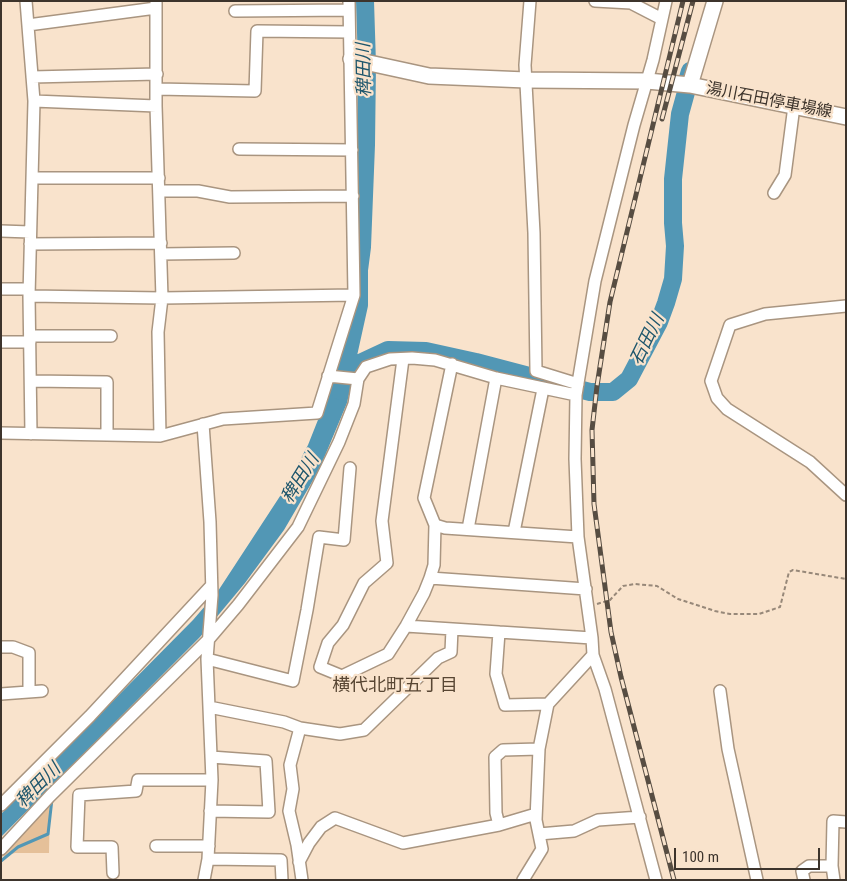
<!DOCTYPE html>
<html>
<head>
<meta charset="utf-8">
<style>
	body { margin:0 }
	#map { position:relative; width:847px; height:881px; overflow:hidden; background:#f9e3cc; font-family:"Roboto Condensed",sans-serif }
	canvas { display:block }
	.frame { position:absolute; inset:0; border:2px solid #3d342c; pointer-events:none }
	.scale { position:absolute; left:674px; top:848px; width:146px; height:22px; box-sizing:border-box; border:2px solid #3d342c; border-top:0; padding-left:6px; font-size:15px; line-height:18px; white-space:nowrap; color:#3d342c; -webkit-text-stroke:4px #f9e3cc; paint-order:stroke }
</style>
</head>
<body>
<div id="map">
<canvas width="847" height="881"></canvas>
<div class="frame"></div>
<div class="scale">100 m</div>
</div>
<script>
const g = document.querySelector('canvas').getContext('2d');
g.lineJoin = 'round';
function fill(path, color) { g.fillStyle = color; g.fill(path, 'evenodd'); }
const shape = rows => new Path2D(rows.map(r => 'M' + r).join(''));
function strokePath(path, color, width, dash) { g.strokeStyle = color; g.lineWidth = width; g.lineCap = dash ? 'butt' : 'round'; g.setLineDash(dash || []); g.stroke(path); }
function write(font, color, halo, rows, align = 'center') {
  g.font = font + ' "Roboto Condensed","Noto Sans JP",sans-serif'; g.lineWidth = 4.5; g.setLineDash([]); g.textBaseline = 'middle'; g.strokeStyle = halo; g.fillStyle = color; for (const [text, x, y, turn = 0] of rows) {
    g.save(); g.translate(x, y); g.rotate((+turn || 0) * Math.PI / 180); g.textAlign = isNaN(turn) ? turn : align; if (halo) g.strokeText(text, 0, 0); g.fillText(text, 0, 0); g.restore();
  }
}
const green = shape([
	[50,799,49,853,15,853,1,857,1,852]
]);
const water = shape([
	[342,369,350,369,354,373,347,403,319,470,284,530,245,583,200,637,1,837,1,814,193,620,218,591,286,487,308,445,337,372]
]);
const stream = shape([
	[1,861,18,847,48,834,52,799]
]);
const river = shape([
	[344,378,358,364,388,350,426,351,476,362,590,392,613,392,629,379,659,322,666,303,673,279,675,246,673,223,673,179,680,114,688,85,687,81,690,71],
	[340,391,359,305,359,270,362,247,366,145,367,64,365,1]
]);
const path = shape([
	[597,604,610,600,623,586,635,584,657,586,678,599,715,611,730,614,759,614,780,607,789,572,793,570,846,579]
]);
const street = shape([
	[26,1,34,101,29,296,31,434],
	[156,1,156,106,162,298,158,332,160,436],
	[530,1,525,65,534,233,536,371,578,384],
	[595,1,631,3,662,19],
	[235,11,349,10],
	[28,25,156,8],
	[32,77,157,74],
	[157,89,255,91,257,31,349,32],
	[34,101,156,106],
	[239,149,352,150],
	[32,178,159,178],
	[159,191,198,191,230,197,353,196],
	[774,193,785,175,794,106],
	[1,231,30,232],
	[30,244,161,243],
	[161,254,234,253],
	[1,289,29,289],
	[29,296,162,298,354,295],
	[846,306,765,314,730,325,711,381,717,398,727,409,810,462,846,495],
	[30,336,111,336],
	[1,342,30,342],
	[403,359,382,521,387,563,364,583,343,625,328,643,320,667,342,676,388,654,406,626,424,593,430,578,434,565,435,525,424,498,452,364],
	[328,376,358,379],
	[31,381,107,382,107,435],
	[203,424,210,522,212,595,207,659,212,780,208,859,204,880],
	[1,433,160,436,223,419,317,413,354,295,349,1],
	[435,525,445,528,578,537],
	[468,529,496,378],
	[514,532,543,389],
	[430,578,586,589],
	[406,626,592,638],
	[499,632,496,674,505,705,548,704],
	[1,647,13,647,29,653,29,692],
	[207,659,293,681,307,610,319,537,344,540,350,468],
	[720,691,728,749,757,880],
	[1,694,42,691],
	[209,707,284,722,300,728,290,765,293,789,289,811,297,845,302,880],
	[300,728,340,734,364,730,438,658,451,652,452,629],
	[1,805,90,716,211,586],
	[210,811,269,812,266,761,211,757],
	[499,825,496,813,495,757,503,750,539,749],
	[539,834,574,831,598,820,640,817],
	[156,846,209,846],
	[1,849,50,796,209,639,238,605,298,527,339,442,354,404,358,379,366,367,390,359,412,358,435,360,496,378,576,395],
	[208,859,281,860,282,880],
	[299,862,309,843,321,827,335,818,403,843,499,825,536,814],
	[113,873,112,847,77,847,79,795,136,791,138,780,212,780],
	[523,880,542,849,536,820,539,749,548,704,593,655],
	[656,880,605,689,593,655,592,638,578,537,575,459,576,395,595,281,634,125,653,60,666,1],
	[804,880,802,871,809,866,832,866],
	[834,880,832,866,833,821,846,822]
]);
const secondary = shape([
	[351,59,429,76,526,80,647,81,690,85,846,117],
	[690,85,715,1]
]);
const rail = shape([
	[662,119,693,1],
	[674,880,621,677,611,632,594,504,592,430,597,386,610,302,683,1]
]);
const streetNames = [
	["湯川石田停車場線",769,101,11]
];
const waterNames = [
	["稗田川",365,70,-91],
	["石田川",648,340,-64],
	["稗田川",301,479,-58],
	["稗田川",39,786,-45]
];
const neighbourhoodNames = [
	["横代北町五丁目",395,686]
];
fill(green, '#e5c099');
fill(water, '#5297b5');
strokePath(stream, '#5297b5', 3);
strokePath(river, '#5297b5', 18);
strokePath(street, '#a99580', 14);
strokePath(secondary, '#a99580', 18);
strokePath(path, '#978879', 2, [4, 2.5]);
strokePath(street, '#fff', 11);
strokePath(secondary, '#fff', 15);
strokePath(rail, '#574d42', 5);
strokePath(rail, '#f9e3cc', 3, [9]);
write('16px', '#3d342c', '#f9e3cc', streetNames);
write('italic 18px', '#1e566c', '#f9e3cc', waterNames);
write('18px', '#584633', '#f9e3cc', neighbourhoodNames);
</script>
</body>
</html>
